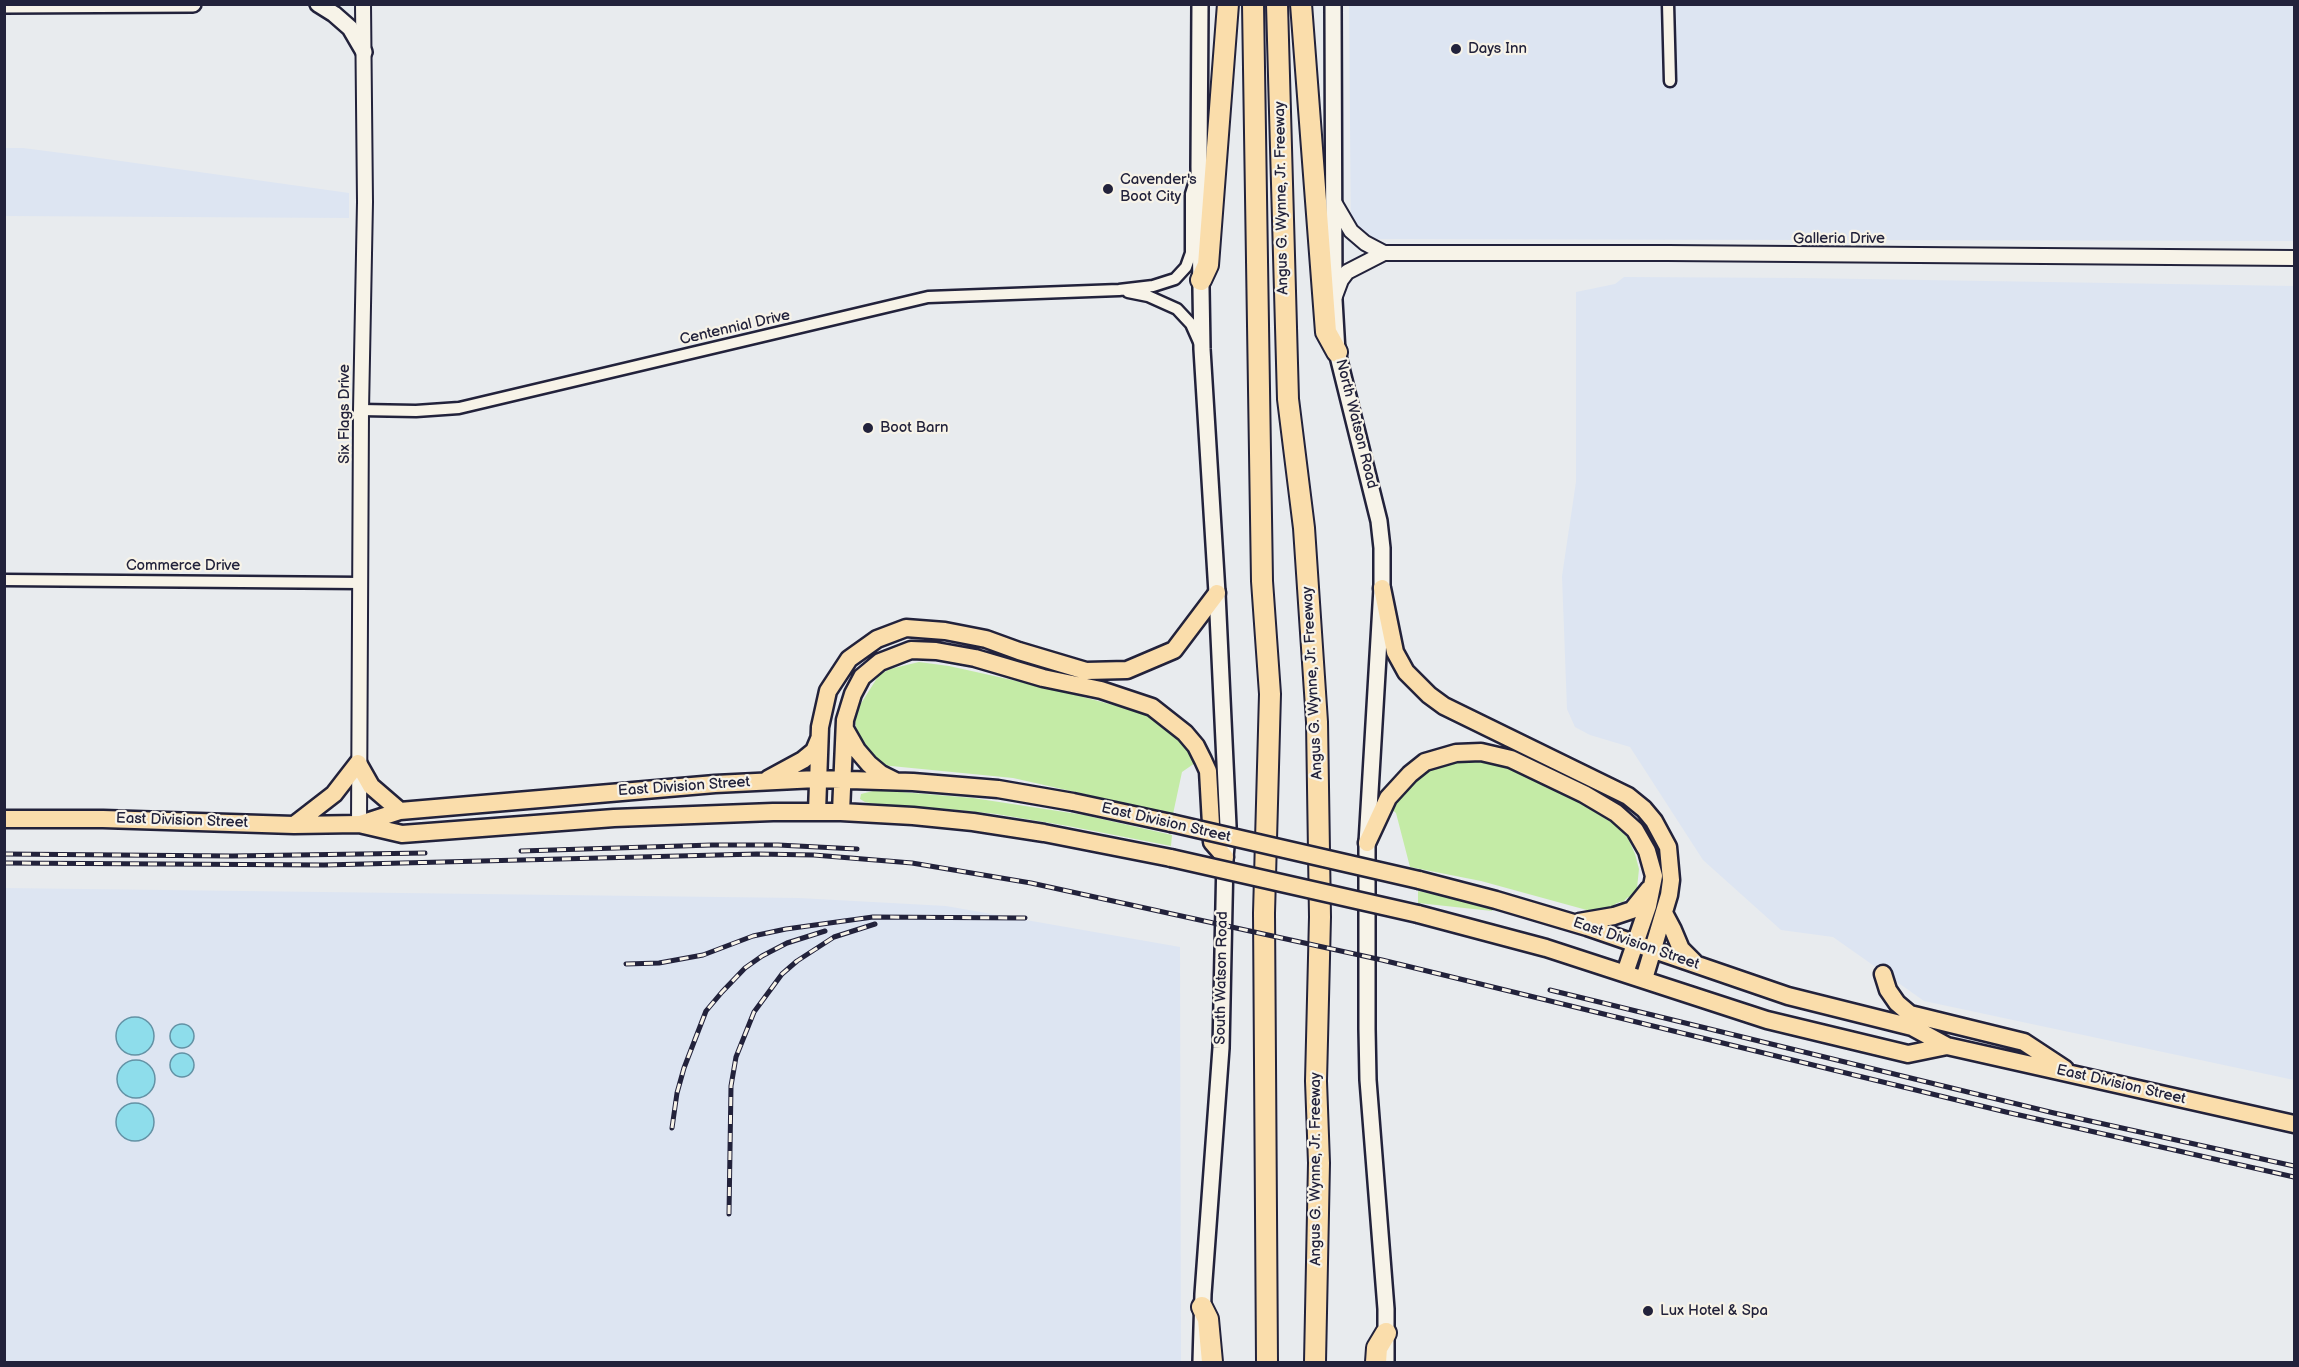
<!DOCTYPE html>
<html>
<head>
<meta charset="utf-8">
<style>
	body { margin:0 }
	#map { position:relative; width:2299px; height:1367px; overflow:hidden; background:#e8ebee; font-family:"Balsamiq Sans",sans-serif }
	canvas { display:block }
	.frame { position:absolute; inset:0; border:6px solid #22223b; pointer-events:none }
</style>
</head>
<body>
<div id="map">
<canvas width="2299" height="1367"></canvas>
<div class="frame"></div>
</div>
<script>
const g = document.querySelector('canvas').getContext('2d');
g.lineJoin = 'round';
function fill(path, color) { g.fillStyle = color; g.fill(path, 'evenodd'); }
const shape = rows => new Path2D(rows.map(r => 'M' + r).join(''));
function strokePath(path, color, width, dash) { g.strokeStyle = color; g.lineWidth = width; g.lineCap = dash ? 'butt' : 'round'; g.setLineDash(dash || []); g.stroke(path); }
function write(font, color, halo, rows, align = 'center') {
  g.font = font + ' "Balsamiq Sans",sans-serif'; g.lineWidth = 4.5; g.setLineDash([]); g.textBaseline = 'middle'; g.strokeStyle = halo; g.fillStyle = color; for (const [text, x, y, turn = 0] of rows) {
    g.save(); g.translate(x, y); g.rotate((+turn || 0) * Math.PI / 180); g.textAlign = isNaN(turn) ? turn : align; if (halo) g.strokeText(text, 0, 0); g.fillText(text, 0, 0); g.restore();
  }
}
const built = shape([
	[1349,5,2294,5,2294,241,1351,239],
	[5,148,23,148,85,156,349,193,349,218,5,216],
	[1624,277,1801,278,2294,286,2294,1080,1924,1001,1833,937,1781,930,1703,860,1630,747,1590,735,1575,727,1567,709,1562,576,1576,482,1576,292,1615,284],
	[5,888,799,898,946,906,1180,947,1181,1362,5,1362]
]);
const green = shape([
	[919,662,949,666,1057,690,1143,713,1167,728,1189,752,1195,763,1182,772,1173,814,1013,778,881,765,882,762,873,759,874,755,859,742,855,721,860,705,879,675,890,669],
	[1461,758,1493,759,1556,788,1614,824,1628,838,1635,854,1639,869,1637,888,1631,899,1628,897,1622,903,1620,902,1615,904,1614,907,1606,909,1605,912,1595,910,1594,912,1481,881,1410,867,1396,813,1390,808,1398,795,1426,770],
	[877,790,973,798,1084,815,1172,835,1171,846,1068,826,996,814,948,809,875,804,865,802,860,799,861,794],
	[1418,891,1493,907,1492,911,1418,903]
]);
const water = shape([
	'116 1036a19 19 0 1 1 38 0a19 19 0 1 1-38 0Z',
	'170 1036a12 12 0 1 1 24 0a12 12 0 1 1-24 0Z',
	'170 1065a12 12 0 1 1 24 0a12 12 0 1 1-24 0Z',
	'117 1079a19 19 0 1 1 38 0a19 19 0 1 1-38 0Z',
	'116 1122a19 19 0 1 1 38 0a19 19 0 1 1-38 0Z'
]);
const minor = shape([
	[1668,4,1670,81],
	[1128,292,1148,296,1177,309,1191,324,1199,342],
	[361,410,416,411,459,408,928,297,1119,290,1153,286,1175,279,1186,267,1191,253,1191,194,1196,178],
	[4,580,361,583]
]);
const tertiary = shape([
	[1334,202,1351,231,1365,243,1384,253],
	[1335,296,1341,280,1347,272,1384,253,1668,253,2294,258],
	[359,824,361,410,365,202,363,4]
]);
const secondary = shape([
	[318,4,334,14,350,28,364,52],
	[1200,4,1199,167,1202,349,1217,593,1228,826,1225,857,1221,1048,1203,1294,1201,1362],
	[1333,4,1334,300,1337,352,1379,521,1382,548,1382,588,1367,843,1367,1029,1368,1080,1386,1309,1386,1362],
	[4,5,193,4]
]);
const primary = shape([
	[1382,588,1395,652,1406,672,1429,695,1444,706,1628,796,1644,809,1654,821,1668,847,1671,880,1669,895,1644,979],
	[845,729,857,750,869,764,881,774,895,781],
	[768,779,803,760,814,751,819,739],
	[817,812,820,727,828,691,849,659,877,639,906,628,945,631,986,639,1019,651,1086,671,1127,670,1174,650,1217,593],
	[841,812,845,720,853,694,862,677,880,662,911,650,936,651,975,658,1043,678,1101,690,1152,707,1185,733,1196,746,1203,760,1208,771,1212,842,1225,857],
	[4,819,103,819,294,825,359,824,402,834,614,818,773,812,841,812,913,816,973,822,1044,833,1171,858],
	[360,824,400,811,715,784,817,779,913,782,998,789,1073,802,1171,823],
	[294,825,334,794,358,763,371,786,400,811],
	[1367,843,1388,798,1410,774,1425,762,1456,753,1481,752,1511,759,1584,794,1616,813,1635,830,1647,851,1654,876,1648,906,1625,973],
	[1419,880,1496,900,1587,927,1788,996,1912,1027,1947,1046,2294,1124],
	[1664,913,1673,930,1681,949,1694,962],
	[1418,914,1546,948,1767,1020,1908,1054,1947,1046],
	[1579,922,1614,916,1632,910,1649,889],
	[1883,974,1888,990,1897,1003,1910,1014,2024,1042,2065,1069]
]);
const motorway = shape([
	[1253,4,1262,581,1270,694,1264,913,1267,1362],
	[1277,4,1288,399,1304,528,1317,722,1320,917,1316,1081,1319,1163,1315,1362],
	[1301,4,1326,332,1337,352],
	[1201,280,1208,265,1228,4],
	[1202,1307,1208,1319,1212,1362],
	[1376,1362,1377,1348,1386,1333]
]);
const rail = shape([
	[521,851,712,845,778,845,857,849],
	[4,854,232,856,425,853],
	[4,863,324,865,757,854,814,855,912,863,1031,883,1382,960,2006,1112,2294,1177],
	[626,964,659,963,703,955,753,936,786,929,873,917,1025,918],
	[1550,990,2054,1113,2294,1166],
	[672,1128,677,1093,684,1068,706,1011,722,992,745,968,762,956,787,943,825,931],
	[729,1214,731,1086,736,1057,754,1012,782,974,797,961,834,937,875,924]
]);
const primaryBridge = shape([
	[1171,823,1419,880],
	[1171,858,1418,914]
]);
const markers = [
	[1456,49,6,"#22223b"],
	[1108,189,6,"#22223b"],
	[868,428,6,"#22223b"],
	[1648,1311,6,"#22223b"]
];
const poiNames = [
	["Days Inn",1468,49],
	["Cavender's",1120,180],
	["Boot City",1120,197],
	["Boot Barn",880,428],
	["Lux Hotel & Spa",1660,1311]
];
const streetNames = [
	["Angus G. Wynne, Jr. Freeway",1282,198,-91],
	["Galleria Drive",1839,239],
	["Centennial Drive",735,328,-13],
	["Six Flags Drive",345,414,-90],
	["North Watson Road",1356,424,76],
	["Commerce Drive",183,566],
	["Angus G. Wynne, Jr. Freeway",1313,683,-93],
	["East Division Street",684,787,-4],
	["East Division Street",182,821,2],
	["East Division Street",1166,823,13],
	["East Division Street",1636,944,19],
	["South Watson Road",1222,978,-89],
	["East Division Street",2121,1085,13],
	["Angus G. Wynne, Jr. Freeway",1316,1169,-90]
];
fill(built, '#dde5f2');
fill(green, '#c4eba6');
fill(water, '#8eddeb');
strokePath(water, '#6392a5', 1.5);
strokePath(minor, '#22223b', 15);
strokePath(tertiary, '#22223b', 18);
strokePath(secondary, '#22223b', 20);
strokePath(primary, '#22223b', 21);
strokePath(motorway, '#22223b', 24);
strokePath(minor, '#f7f3e8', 10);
strokePath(tertiary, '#f7f3e8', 14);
strokePath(secondary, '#f7f3e8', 15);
strokePath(primary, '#faddab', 16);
strokePath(motorway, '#faddab', 20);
strokePath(rail, '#22223b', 5);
strokePath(rail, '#f7f3e8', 3, [9]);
strokePath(primaryBridge, '#22223b', 21, []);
strokePath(primaryBridge, '#faddab', 16);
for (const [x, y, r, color] of markers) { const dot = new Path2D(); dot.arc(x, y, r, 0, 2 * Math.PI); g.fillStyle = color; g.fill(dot); strokePath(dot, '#f7f3e8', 2); }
write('15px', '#22223b', '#f7f3e8', poiNames, 'left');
write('15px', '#22223b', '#f7f3e8', streetNames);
</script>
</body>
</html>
